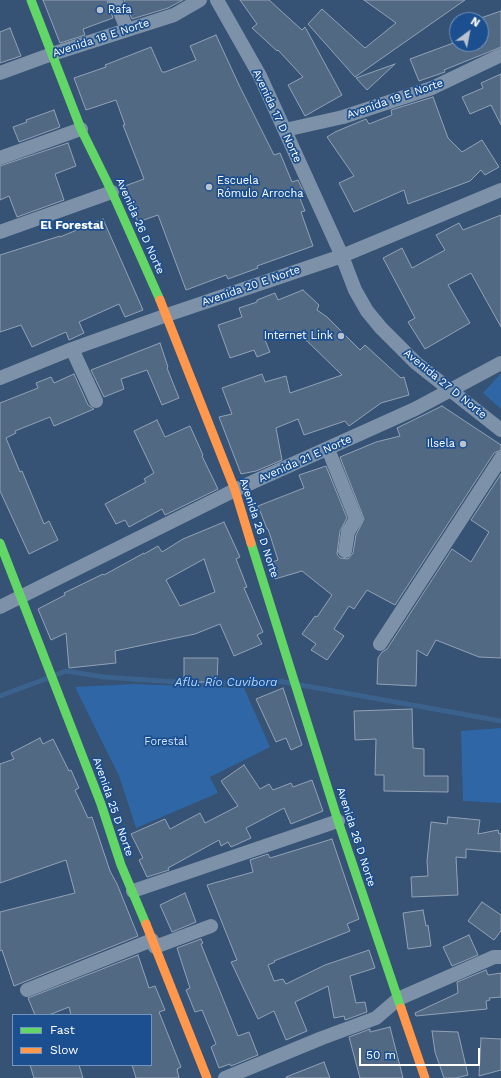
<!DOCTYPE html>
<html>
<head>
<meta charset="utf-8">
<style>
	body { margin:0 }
	#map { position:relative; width:501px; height:1078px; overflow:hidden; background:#365274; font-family:"Work Sans",sans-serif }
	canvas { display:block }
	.legend { position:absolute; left:12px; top:1014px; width:140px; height:52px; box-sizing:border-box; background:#1b4f8f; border:1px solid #7695bc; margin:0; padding:5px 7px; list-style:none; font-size:12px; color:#fff }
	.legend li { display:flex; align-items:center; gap:8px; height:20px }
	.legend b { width:20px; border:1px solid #7695bc }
	.north { position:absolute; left:449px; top:12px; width:40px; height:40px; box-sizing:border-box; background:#1b4f8f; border:1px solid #7695bc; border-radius:50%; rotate:32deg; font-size:11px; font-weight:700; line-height:16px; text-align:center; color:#fff }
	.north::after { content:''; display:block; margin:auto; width:14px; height:18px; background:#b9c2ce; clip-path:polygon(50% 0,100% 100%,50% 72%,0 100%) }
	.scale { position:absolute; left:359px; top:1048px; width:121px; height:18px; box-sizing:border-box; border:2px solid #fff; border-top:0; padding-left:5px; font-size:12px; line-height:14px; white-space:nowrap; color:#fff; -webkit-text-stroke:3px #1b4f8f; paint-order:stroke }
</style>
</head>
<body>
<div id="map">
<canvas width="501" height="1078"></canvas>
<ul class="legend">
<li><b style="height:5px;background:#63d668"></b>Fast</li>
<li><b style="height:5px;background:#ff974d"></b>Slow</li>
</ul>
<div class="north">N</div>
<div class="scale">50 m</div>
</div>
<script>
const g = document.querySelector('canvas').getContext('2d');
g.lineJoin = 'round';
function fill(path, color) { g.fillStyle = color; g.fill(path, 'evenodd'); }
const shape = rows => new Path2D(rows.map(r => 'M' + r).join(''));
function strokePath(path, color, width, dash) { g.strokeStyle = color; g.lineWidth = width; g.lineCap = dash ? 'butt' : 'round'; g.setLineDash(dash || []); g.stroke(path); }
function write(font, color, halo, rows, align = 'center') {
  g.font = font + ' "Work Sans",sans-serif'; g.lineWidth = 3.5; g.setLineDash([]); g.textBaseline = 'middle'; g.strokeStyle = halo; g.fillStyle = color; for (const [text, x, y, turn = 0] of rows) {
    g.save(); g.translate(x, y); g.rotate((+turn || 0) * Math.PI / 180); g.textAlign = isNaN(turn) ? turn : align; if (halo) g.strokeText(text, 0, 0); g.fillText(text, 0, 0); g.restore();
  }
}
const green = shape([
	[501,373,501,409,483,393],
	[133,684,244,688,270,747,210,777,218,793,136,828,119,776,75,687],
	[501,728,501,803,463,801,461,731]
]);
const stream = shape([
	[55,675,66,671,104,677,205,684,277,681,290,683],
	[301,685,501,721],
	[0,696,48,678]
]);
const building = shape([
	[43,0,107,0,113,18,83,29,85,35,60,43,43,0],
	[124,0,183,0,168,8,132,19,124,0],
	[240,0,269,0,302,30,305,27,342,95,305,116,288,85,303,77,278,50,277,51,252,28,257,24,240,0],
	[364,0,465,0,355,77,308,24,322,9,365,48,396,23,364,0],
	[501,11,501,47,444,70,445,72,419,81,410,59,456,42,451,29,457,26,457,44,481,44,481,20,475,20,501,11],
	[10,28,21,56,0,63,0,32,10,28],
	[216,35,239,85,274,155,280,153,292,182,298,180,304,193,299,196,305,211,301,212,313,246,257,266,258,268,228,279,226,275,186,290,158,215,138,222,122,187,144,179,123,125,125,125,116,100,86,110,74,78,106,67,105,65,151,47,162,72,165,72,196,60,190,46,216,35],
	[395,64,367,90,356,78,395,64],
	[501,74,501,125,491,105,470,114,462,97,483,88,481,83,501,74],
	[433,97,448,138,462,152,482,140,499,167,485,175,481,170,470,181,408,204,404,190,354,212,339,183,354,176,327,137,335,132,366,119,369,124,392,115,391,110,433,97],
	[54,110,60,127,19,142,13,127,27,122,26,120,54,110],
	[68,143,76,166,55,174,64,200,17,217,9,196,0,200,0,166,68,143],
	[501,215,501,327,471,273,448,285,470,323,425,349,408,322,415,318,383,258,402,248,412,268,445,250,436,235,459,223,463,230,501,215],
	[103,219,143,310,125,317,119,304,79,322,84,333,69,340,66,332,32,347,21,325,0,332,0,255,60,236,60,237,103,219],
	[303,290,319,305,317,310,327,317,360,350,365,345,401,378,404,377,409,395,381,403,349,426,345,421,304,435,298,419,276,428,282,460,256,471,241,474,219,417,232,414,222,388,262,374,265,382,286,376,290,393,342,375,307,341,291,332,265,340,270,352,257,357,254,350,230,358,218,325,242,317,239,308,257,302,257,300,275,293,278,300,303,290],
	[160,343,168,367,167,368,179,398,162,405,147,370,121,379,124,389,104,397,91,370,160,343],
	[74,374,88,405,94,409,54,426,50,417,15,431,16,433,6,438,20,472,22,471,44,524,49,521,58,540,29,554,0,491,0,403,38,388,36,383,51,377,54,383,74,374],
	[442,406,501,445,501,450,494,453,395,605,367,590,354,609,349,606,334,629,344,636,327,660,311,650,316,644,302,634,315,616,317,617,332,595,302,571,275,579,270,563,278,560,268,529,267,529,258,506,304,488,299,475,326,466,347,518,340,531,337,554,340,558,348,559,353,553,356,535,364,519,340,457,376,442,400,436,397,428,442,406],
	[157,420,165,437,190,426,203,455,202,456,218,489,165,515,162,509,129,527,125,520,116,524,105,504,146,482,144,479,154,473,134,431,157,420],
	[501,474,501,658,479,657,436,640,427,656,417,650,416,686,377,684,378,658,382,652,387,649,452,549,471,562,489,532,471,520,501,474],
	[224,522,240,557,236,559,247,587,244,588,263,632,257,635,262,644,234,656,220,624,195,634,115,651,116,663,69,668,66,633,51,640,38,609,65,595,64,593,103,574,104,575,144,553,144,554,158,546,162,552,183,539,224,522],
	[204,559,215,592,180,606,166,580,204,559],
	[184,658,218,658,217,682,193,682,193,680,184,680,184,658],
	[283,688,302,745,291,750,286,738,276,742,256,699,283,688],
	[412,709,413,748,424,749,424,776,448,776,448,792,384,791,384,775,375,775,376,739,355,740,354,711,412,709],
	[40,738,43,744,53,739,69,771,71,770,79,788,75,790,88,818,92,817,110,871,117,884,138,936,14,986,2,950,0,951,0,912,75,893,66,860,0,883,0,764,14,759,11,753,40,738],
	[244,765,260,789,269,784,273,790,291,783,293,787,312,780,323,811,291,824,284,808,246,828,251,838,231,847,228,842,221,846,219,840,168,868,169,870,147,877,139,860,143,858,131,834,165,819,170,829,200,813,205,823,238,806,221,781,244,765],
	[448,817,480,820,478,834,498,830,499,834,501,833,501,852,466,849,466,858,456,857,458,895,412,897,411,877,428,876,427,861,431,822,447,824,448,817],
	[332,839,359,919,347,924,350,931,274,961,275,962,268,965,274,981,283,979,286,984,325,965,369,950,375,968,350,976,356,1003,365,1002,367,1012,345,1020,344,1016,334,1018,328,986,295,1002,307,1031,286,1040,274,1011,258,1019,231,962,237,960,207,885,253,872,250,860,268,854,270,858,332,839],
	[185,893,196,922,172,932,160,905,185,893],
	[482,902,501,915,501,931,494,940,468,921,482,902],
	[423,910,426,926,428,925,431,946,408,949,403,913,423,910],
	[469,935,478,955,452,966,443,947,469,935],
	[201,939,203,943,201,944,238,1036,249,1032,258,1055,231,1066,230,1064,219,1068,211,1047,216,1044,202,1010,195,1012,186,990,190,988,177,948,201,939],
	[138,955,149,988,155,986,165,1010,159,1012,181,1067,177,1069,179,1078,136,1078,132,1065,151,1065,151,1015,71,1015,69,1007,49,1015,35,1015,28,998,138,955],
	[486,970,488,975,501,973,501,997,489,998,490,1000,486,1001,487,1009,416,1016,415,1013,458,993,457,982,486,970],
	[390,1027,403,1078,360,1078,349,1037,370,1029,370,1032,390,1027],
	[432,1031,458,1032,468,1075,456,1078,444,1078,435,1052,432,1031],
	[481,1038,501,1039,501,1070,479,1076,481,1038],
	[324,1062,330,1078,286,1078,286,1077,324,1062],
	[30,1065,79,1065,83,1078,34,1078,30,1065]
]);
const street = shape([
	[115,0,127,29],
	[217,0,260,76,342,256,355,290,367,311,381,328,416,363,501,430],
	[0,73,52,54,174,15,200,0],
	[285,130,343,117,432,88,501,55],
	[0,158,81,129],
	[0,232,112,192],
	[72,349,96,401],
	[0,378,72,349,167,315,342,256,501,190],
	[328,449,356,519,348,532,345,551],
	[0,607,235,490,415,409,501,363],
	[380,644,501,458],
	[133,891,338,821],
	[155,947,211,926],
	[27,990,152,940],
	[225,1078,322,1038,376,1018,398,999,494,957,501,957]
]);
const fast = shape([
	[31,0,81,129,112,192,160,300],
	[0,543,101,804,121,865,146,924],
	[251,543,338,821,401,1008]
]);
const slow = shape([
	[160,300,235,490,251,543],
	[146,924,207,1078],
	[401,1008,425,1078]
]);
const markers = [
	[100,10,4,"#b9c2ce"],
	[209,187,4,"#b9c2ce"],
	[341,336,4,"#b9c2ce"],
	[463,444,4,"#b9c2ce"]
];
const poiNames = [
	["Rafa",108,10],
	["Escuela",217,181],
	["Rómulo Arrocha",217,194],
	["Internet Link",333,336,"right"],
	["Ilsela",455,444,"right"]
];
const streetNames = [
	["Avenida 18 E Norte",101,38,-18],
	["Avenida 19 E Norte",395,99,-19],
	["Avenida 17 D Norte",277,116,65],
	["Avenida 26 D Norte",140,226,66],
	["Avenida 20 E Norte",251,286,-19],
	["Avenida 27 D Norte",445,384,39],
	["Avenida 21 E Norte",305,459,-24],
	["Avenida 26 D Norte",259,528,72],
	["Avenida 25 D Norte",113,807,71],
	["Avenida 26 D Norte",356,837,72]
];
const parkNames = [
	["Forestal",166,742]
];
const neighbourhoodNames = [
	["El Forestal",72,225]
];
const waterNames = [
	["Aflu. Río Cuvibora",226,682]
];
fill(green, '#2f66a5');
strokePath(stream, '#3b618d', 5);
fill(building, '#526984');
strokePath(building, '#92a2b6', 1);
strokePath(street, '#7d92a8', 14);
strokePath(fast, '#63d668', 9);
strokePath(slow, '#ff974d', 9);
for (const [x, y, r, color] of markers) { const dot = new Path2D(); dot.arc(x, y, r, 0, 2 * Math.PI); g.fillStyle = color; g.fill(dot); strokePath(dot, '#1b4f8f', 1.5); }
write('11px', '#fff', '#1b4f8f', poiNames, 'left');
write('11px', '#fff', '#1b4f8f', streetNames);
write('11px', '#cfe3fa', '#1b4f8f', parkNames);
write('bold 12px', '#fff', '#1b4f8f', neighbourhoodNames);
write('italic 12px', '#b5d3f5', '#1b4f8f', waterNames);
</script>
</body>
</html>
